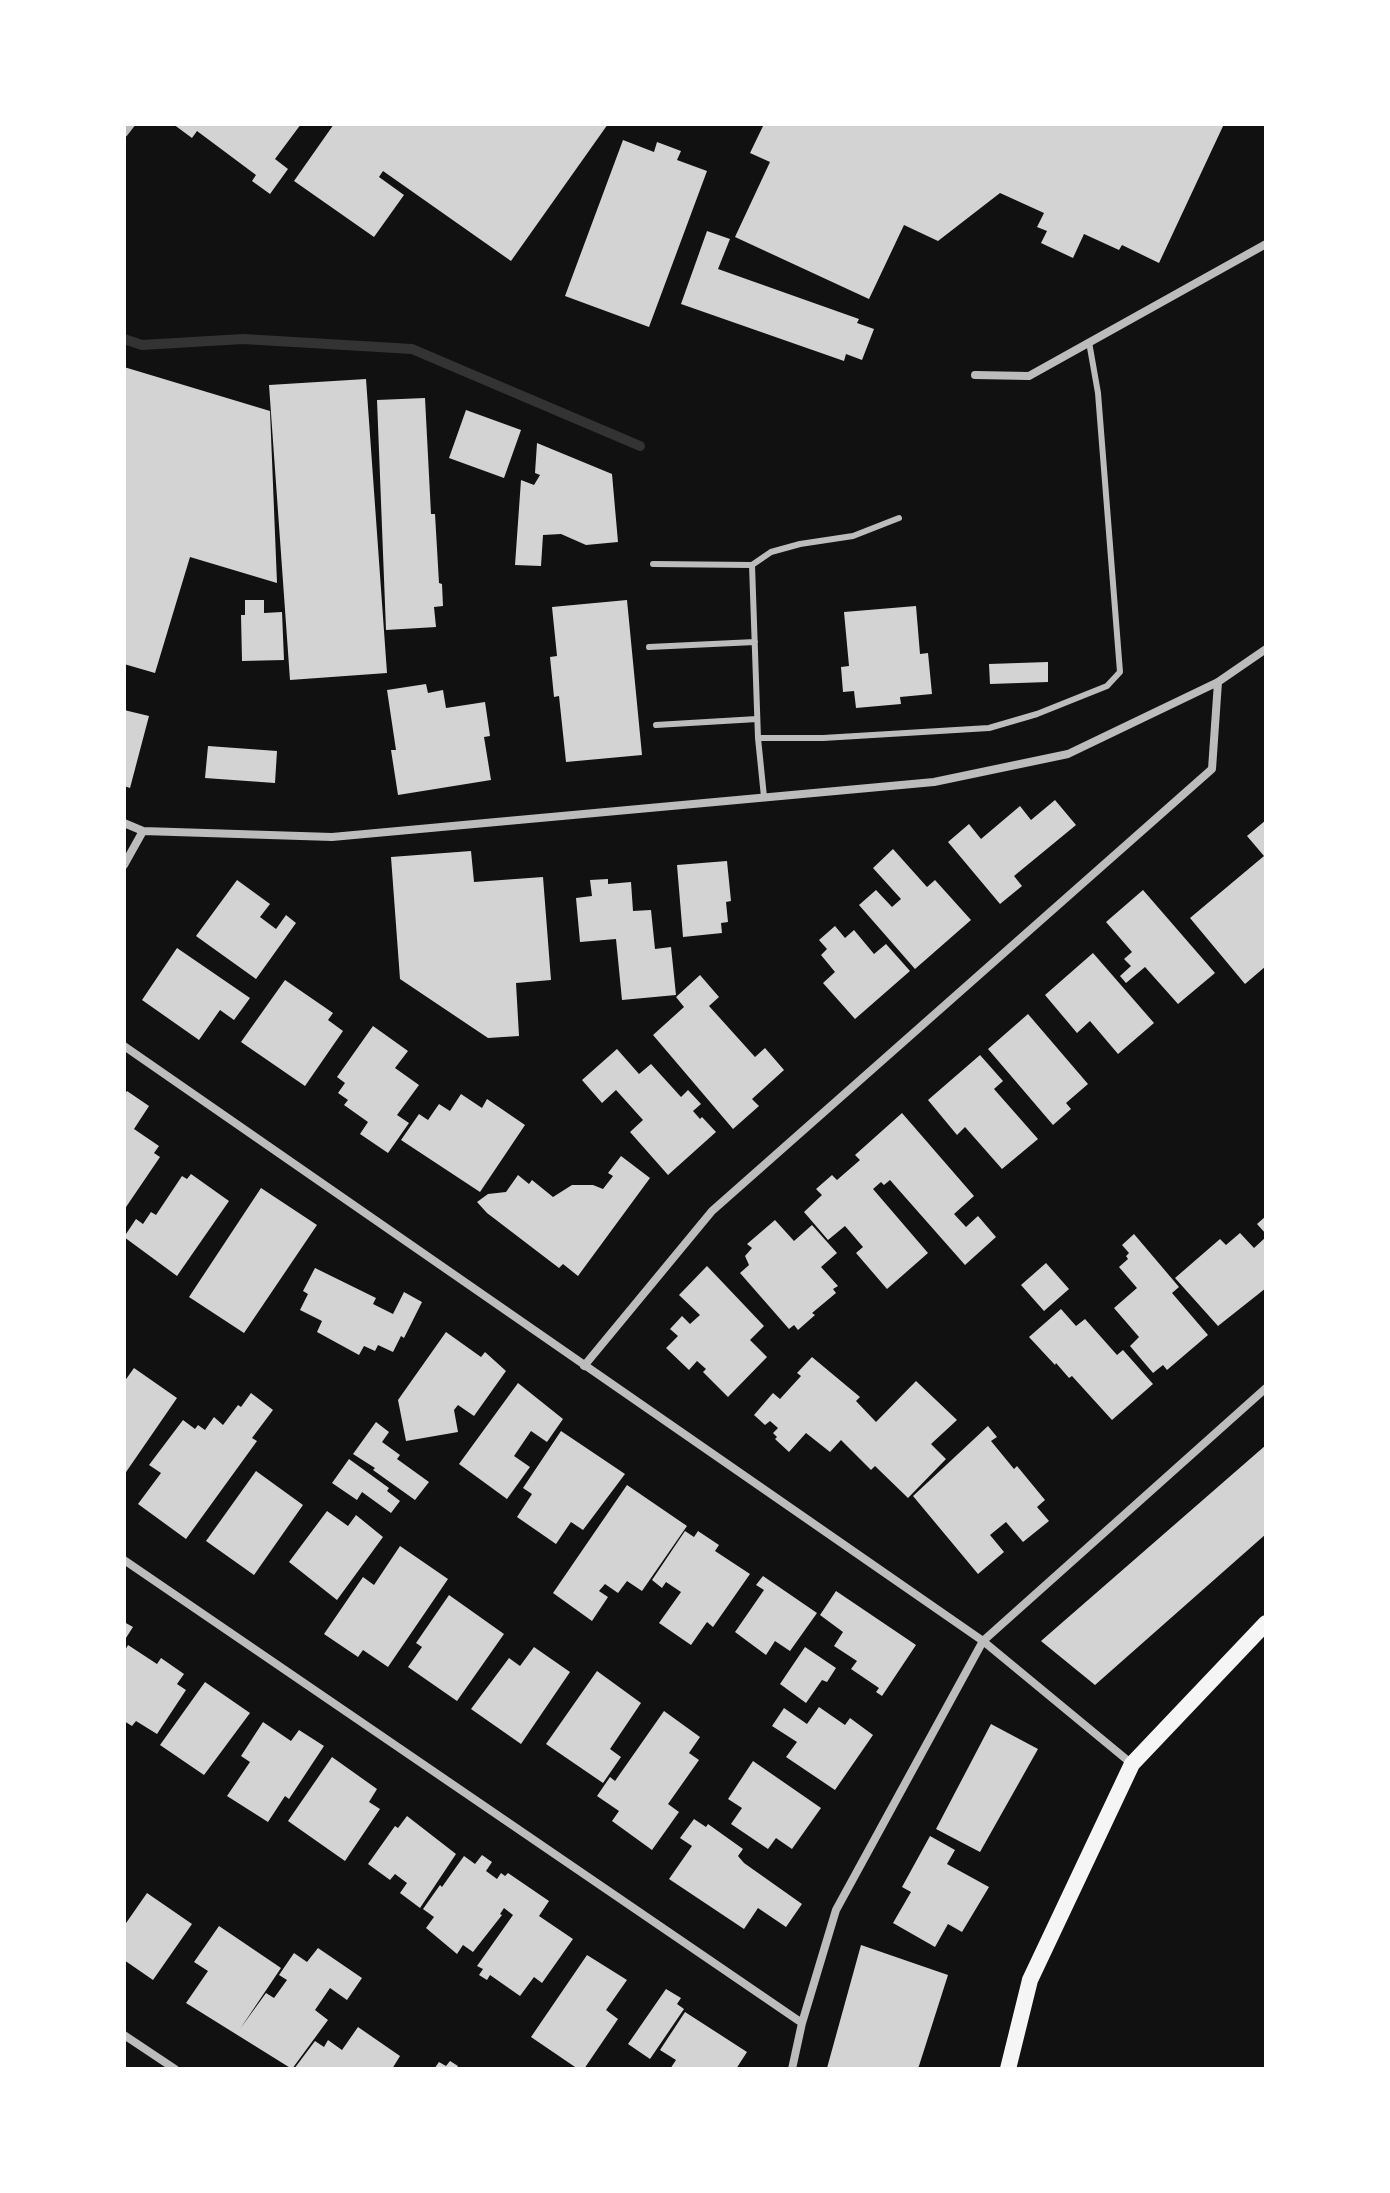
<!DOCTYPE html>
<html>
<head>
<meta charset="utf-8">
<style>
	body { margin:0 }
	#map { position:relative; width:1390px; height:2193px; overflow:hidden; background:#111; font-family:Poppins,sans-serif }
	canvas { display:block }
	.frame { position:absolute; inset:0; border:126px solid #fff; pointer-events:none }
</style>
</head>
<body>
<div id="map">
<canvas width="1390" height="2193"></canvas>
<div class="frame"></div>
</div>
<script>
const g = document.querySelector('canvas').getContext('2d');
g.lineJoin = 'round';
const shape = rows => new Path2D(rows.map(r => 'M' + r).join(''));
function strokePath(path, color, width, dash) { g.strokeStyle = color; g.lineWidth = width; g.lineCap = dash ? 'butt' : 'round'; g.setLineDash(dash || []); g.stroke(path); }
function fill(path, color) { g.fillStyle = color; g.fill(path, 'evenodd'); }
const stream = shape([
	[124,339,142,345,243,339,412,349,640,446]
]);
const building = shape([
	[173,124,301,124,275,159,288,169,270,194,252,181,256,175,197,131,192,138],
	[334,124,608,124,511,261,383,171,379,177,404,195,374,237,294,181],
	[764,124,1224,124,1159,263,1122,245,1119,250,1084,234,1073,258,1041,243,1047,231,1037,227,1044,213,1000,193,938,241,904,225,869,299,735,237,770,162,750,153],
	[623,140,654,152,657,142,681,151,677,160,707,171,649,327,565,296],
	[707,231,730,239,718,269,859,319,857,323,874,329,862,360,846,354,844,361,681,304],
	[124,367,270,411,277,583,190,557,155,673,124,664],
	[366,379,387,673,290,680,269,385],
	[425,398,431,514,435,514,439,583,442,584,443,606,434,607,436,627,386,630,377,400],
	[466,410,521,430,504,478,449,458],
	[537,443,612,474,618,542,586,545,561,534,543,535,541,566,515,565,521,480,534,485,540,475,535,473],
	[245,600,264,600,264,613,282,612,284,660,242,661,241,615,245,615],
	[627,600,642,755,566,762,559,696,554,697,550,657,557,656,552,607],
	[916,606,920,654,928,653,932,694,900,697,901,704,856,708,854,691,843,692,841,667,849,666,844,612],
	[1048,662,1048,682,990,684,989,664],
	[426,684,428,693,443,690,446,708,485,702,490,736,484,737,491,780,398,795,391,750,396,750,387,690],
	[124,710,149,716,130,788,124,786],
	[208,746,277,751,275,783,205,778],
	[1055,800,1076,825,1014,876,1022,886,1000,904,948,842,969,824,981,839,1020,806,1031,820],
	[1266,820,1266,966,1245,984,1190,918,1264,856,1247,836],
	[893,849,927,887,935,880,971,920,915,969,859,905,876,890,892,907,901,899,873,868],
	[471,851,474,882,543,877,551,980,516,983,519,1036,488,1038,400,979,391,857],
	[727,861,731,901,726,902,728,922,721,923,722,933,683,937,677,865],
	[608,879,608,884,631,882,633,911,651,910,655,949,671,947,676,995,622,1000,616,939,580,942,576,898,592,896,590,880],
	[237,880,270,904,260,917,276,929,286,915,296,923,256,979,196,936],
	[1143,890,1215,973,1178,1004,1145,967,1126,983,1120,976,1131,966,1124,959,1132,952,1106,922],
	[835,926,845,938,854,930,874,954,886,944,910,971,855,1019,823,983,835,972,821,955,827,949,819,940],
	[177,948,250,998,234,1020,220,1010,199,1040,142,1000],
	[1093,953,1154,1023,1118,1054,1090,1021,1077,1033,1045,995],
	[700,975,719,997,709,1006,755,1057,765,1048,784,1070,752,1099,759,1106,733,1129,653,1035,684,1007,676,997],
	[285,980,333,1013,328,1020,343,1031,305,1086,241,1042],
	[1028,1014,1088,1084,1066,1103,1071,1109,1053,1125,988,1049],
	[373,1026,408,1051,395,1068,419,1085,397,1115,409,1123,388,1153,360,1134,368,1122,344,1105,348,1100,338,1093,345,1083,337,1077],
	[617,1049,639,1074,651,1064,681,1097,688,1090,701,1104,693,1111,700,1119,702,1117,716,1132,668,1175,630,1132,643,1120,616,1090,602,1103,582,1080],
	[980,1055,1003,1081,994,1089,1038,1139,1002,1169,965,1127,957,1135,928,1100],
	[127,1091,149,1106,134,1129,159,1146,154,1153,160,1157,124,1210,124,1095],
	[461,1094,482,1108,487,1099,525,1125,480,1192,401,1140,419,1114,428,1120,439,1104,450,1111],
	[902,1113,974,1196,954,1214,966,1227,978,1216,996,1237,965,1265,890,1180,884,1185,881,1182,873,1189,928,1253,887,1289,856,1253,863,1247,845,1226,828,1240,804,1212,822,1195,816,1189,832,1175,837,1180,860,1160,855,1155],
	[621,1156,650,1178,578,1276,563,1264,559,1268,487,1213,477,1202,488,1194,506,1192,518,1175,529,1184,532,1180,553,1197,572,1185,593,1185,603,1189,613,1176,608,1173],
	[191,1174,229,1201,177,1276,124,1237,136,1219,143,1224,151,1212,156,1215,182,1176,187,1179],
	[261,1188,317,1225,244,1333,189,1297],
	[1266,1216,1266,1234,1257,1224],
	[775,1220,794,1241,812,1225,837,1253,821,1267,838,1286,833,1289,836,1293,812,1313,815,1315,798,1330,794,1325,789,1329,740,1273,749,1265,745,1256,752,1248,747,1244],
	[1240,1233,1254,1248,1266,1237,1266,1288,1218,1326,1175,1278,1220,1239,1226,1245],
	[1134,1234,1179,1287,1172,1293,1208,1335,1167,1370,1163,1365,1153,1373,1130,1346,1139,1337,1114,1308,1137,1288,1119,1267,1128,1259,1126,1256,1129,1253,1122,1245],
	[1046,1263,1069,1289,1044,1311,1021,1285],
	[707,1266,764,1326,750,1340,767,1357,728,1397,703,1372,706,1369,697,1361,689,1370,666,1348,678,1336,670,1329,682,1316,690,1324,700,1315,679,1295],
	[315,1268,376,1298,373,1304,393,1314,404,1292,422,1302,404,1338,401,1336,393,1352,378,1345,375,1351,364,1346,359,1355,317,1332,322,1321,300,1310,308,1294,303,1291],
	[1061,1309,1076,1326,1085,1319,1117,1355,1123,1350,1153,1384,1112,1420,1072,1376,1069,1378,1056,1363,1055,1365,1029,1337],
	[446,1332,481,1357,485,1352,506,1371,474,1416,458,1405,454,1410,458,1432,406,1441,398,1400],
	[812,1357,860,1397,856,1401,876,1422,916,1381,957,1420,931,1444,946,1459,908,1498,875,1466,871,1470,841,1440,830,1452,806,1433,789,1452,775,1439,777,1437,773,1433,778,1428,770,1421,765,1425,754,1415,773,1393,780,1399,801,1376,797,1373],
	[134,1368,177,1398,124,1475,124,1382],
	[518,1383,563,1419,547,1442,531,1431,514,1456,530,1467,507,1499,459,1464],
	[251,1393,273,1410,252,1438,257,1441,186,1539,138,1504,161,1473,149,1465,183,1420,195,1429,198,1425,205,1430,214,1417,223,1425,238,1405,241,1407],
	[376,1422,389,1432,382,1442,400,1455,397,1459,429,1482,415,1500,373,1470,375,1468,353,1454],
	[988,1426,997,1437,991,1441,1014,1469,1017,1466,1045,1500,1037,1507,1049,1521,1023,1542,1006,1522,990,1535,1004,1552,978,1574,913,1496],
	[561,1431,625,1474,583,1530,571,1522,556,1544,517,1517,532,1494,523,1488],
	[1266,1445,1266,1534,1095,1685,1041,1641],
	[349,1459,389,1488,387,1491,400,1501,391,1513,362,1492,357,1500,332,1483],
	[256,1471,303,1505,254,1575,206,1541],
	[627,1485,687,1526,642,1591,627,1581,618,1593,605,1584,599,1591,608,1597,592,1621,553,1593],
	[327,1511,348,1526,356,1515,383,1537,337,1600,289,1562],
	[685,1531,694,1537,698,1531,719,1545,715,1551,750,1574,713,1627,707,1622,691,1645,659,1623,681,1592,666,1582,662,1588,652,1580],
	[400,1546,448,1579,388,1667,363,1650,358,1657,324,1634,363,1577,374,1585],
	[763,1576,817,1613,790,1651,775,1641,766,1655,735,1632,764,1590,756,1585],
	[836,1591,916,1645,882,1696,876,1692,879,1688,851,1669,857,1661,834,1646,843,1632,820,1615],
	[449,1595,504,1634,457,1701,408,1667,422,1647,416,1643],
	[124,1622,133,1627,124,1641],
	[128,1645,157,1664,161,1658,184,1674,177,1684,186,1690,157,1734,136,1721,132,1726,124,1721,124,1652],
	[534,1647,570,1672,521,1744,471,1709,509,1658,520,1666],
	[805,1647,836,1668,827,1682,822,1680,806,1703,780,1684],
	[597,1671,641,1703,610,1749,621,1757,603,1783,546,1744],
	[205,1682,250,1713,204,1775,160,1745],
	[819,1707,845,1725,850,1718,873,1735,835,1790,786,1757,797,1742,772,1726,784,1708,807,1724],
	[664,1711,700,1737,689,1753,699,1760,668,1804,679,1812,652,1850,612,1821,619,1811,597,1796,610,1777,615,1781],
	[263,1722,291,1741,299,1730,324,1746,289,1799,285,1796,268,1822,227,1796,250,1762,241,1756],
	[991,1724,1038,1749,980,1852,936,1829],
	[332,1757,377,1789,369,1802,380,1809,345,1861,288,1821],
	[753,1761,821,1808,792,1849,776,1838,768,1849,731,1824,742,1808,728,1799],
	[407,1816,456,1854,420,1908,400,1893,407,1883,395,1874,390,1880,368,1864,395,1826,398,1828],
	[694,1819,706,1827,708,1824,743,1849,738,1856,744,1863,802,1904,786,1927,758,1908,744,1929,669,1879,692,1846,680,1838],
	[930,1836,955,1850,947,1864,989,1887,962,1932,948,1924,935,1947,893,1923,911,1892,902,1887],
	[482,1855,492,1862,486,1871,497,1879,501,1873,505,1876,508,1873,549,1901,539,1916,573,1939,542,1983,534,1977,520,1996,490,1975,487,1980,479,1975,483,1969,477,1966,513,1915,504,1908,500,1914,502,1915,473,1952,463,1945,457,1954,426,1928,434,1917,423,1909,440,1885,442,1887,464,1856,475,1864],
	[147,1893,192,1924,153,1980,124,1960,124,1926],
	[219,1926,281,1968,240,2029,266,1993,274,1998,287,1980,279,1975,294,1953,307,1962,318,1948,362,1978,347,2000,330,1988,315,2010,328,2020,292,2069,186,2003,208,1971,194,1962],
	[861,1945,948,1975,918,2069,827,2068],
	[587,1955,627,1980,606,2010,618,2019,584,2069,578,2069,531,2037],
	[666,1989,681,1998,677,2004,684,2009,650,2059,628,2044],
	[685,2012,747,2052,736,2069,670,2069,676,2060,660,2050],
	[358,2027,400,2056,392,2069,294,2069,315,2041,324,2047,328,2040,342,2050],
	[450,2061,458,2066,456,2069,434,2069,439,2062,446,2066]
]);
const service = shape([
	[653,564,752,565,758,738],
	[752,565,771,552,800,544,853,536,899,518],
	[649,647,755,642],
	[656,725,757,719],
	[764,797,758,738,823,738,989,728,1037,714,1107,686,1120,672,1098,393,1089,342]
]);
const minor = shape([
	[124,133,131,124],
	[975,375,1029,376,1266,244],
	[124,823,143,831,332,837,934,782,1068,754,1218,682,1266,649],
	[124,865,143,831],
	[124,1046,983,1641,1132,1764],
	[584,1366,712,1211,1212,769,1218,682],
	[124,1560,802,2023],
	[124,2035,175,2069],
	[792,2069,802,2023,836,1910,983,1641,1266,1388]
]);
const secondary = shape([
	[1008,2069,1030,1980,1132,1764,1266,1623]
]);
strokePath(stream, '#333', 10);
fill(building, '#d3d3d3');
strokePath(service, '#bcbcbc', 6);
strokePath(minor, '#bcbcbc', 8);
strokePath(secondary, '#f5f5f5', 16);
</script>
</body>
</html>
